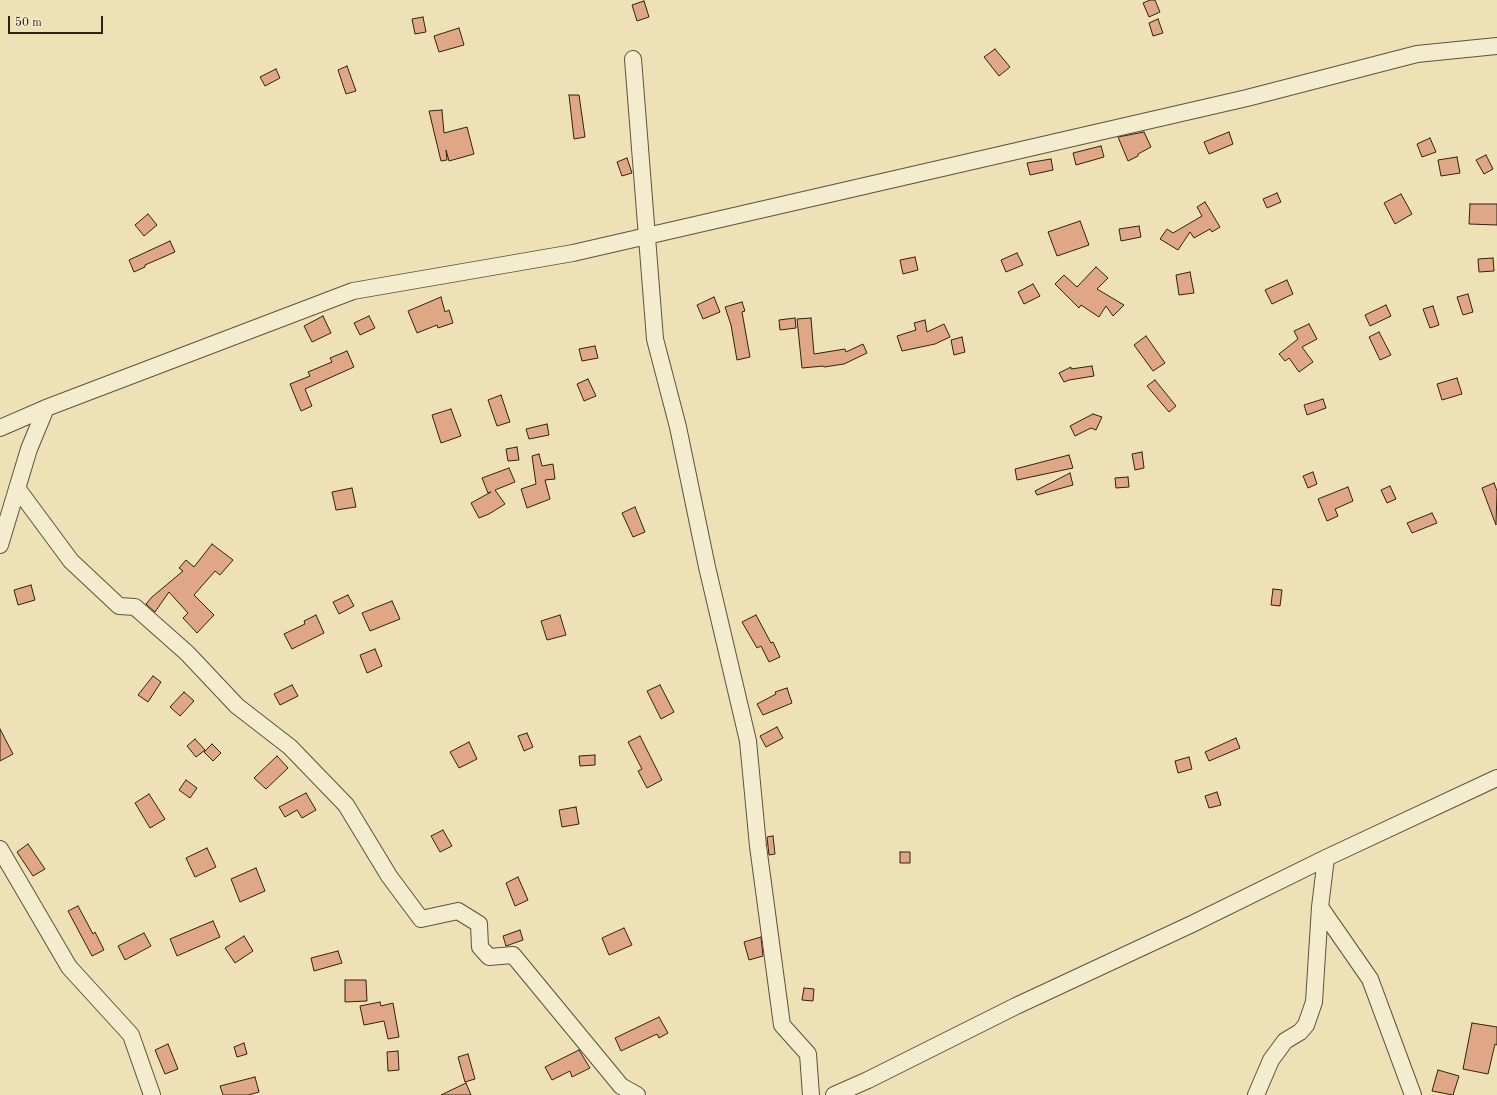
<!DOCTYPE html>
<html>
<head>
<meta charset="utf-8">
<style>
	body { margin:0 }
	#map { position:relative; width:1497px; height:1095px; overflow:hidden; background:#ede1b5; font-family:"Old Standard TT",serif }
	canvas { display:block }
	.scale { position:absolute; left:8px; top:16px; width:95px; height:18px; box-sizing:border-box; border:2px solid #302212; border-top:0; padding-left:5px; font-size:12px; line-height:14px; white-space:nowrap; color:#302212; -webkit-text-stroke:3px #f3eccf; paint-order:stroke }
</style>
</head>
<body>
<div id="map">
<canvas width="1497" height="1095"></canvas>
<div class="scale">50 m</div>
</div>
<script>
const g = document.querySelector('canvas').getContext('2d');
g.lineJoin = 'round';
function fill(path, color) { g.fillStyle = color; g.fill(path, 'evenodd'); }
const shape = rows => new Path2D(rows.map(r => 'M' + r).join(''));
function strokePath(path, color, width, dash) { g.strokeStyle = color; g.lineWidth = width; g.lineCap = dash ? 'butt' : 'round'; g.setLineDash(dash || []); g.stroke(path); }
const building = shape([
	[1150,0,1155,0,1160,12,1149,17,1143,3,1150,0],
	[644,1,649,17,637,21,632,5,644,1],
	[423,17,426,32,415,34,412,19,423,17],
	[1158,19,1163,33,1153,36,1149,23,1158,19],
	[459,28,464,45,439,52,434,36,459,28],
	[995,49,1010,67,999,76,984,57,995,49],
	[347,66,356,91,346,94,338,70,347,66],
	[276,69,280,78,265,86,260,77,276,69],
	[569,95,579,95,585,137,574,139,569,95],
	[442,110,444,133,467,127,474,154,449,161,446,150,447,160,441,161,429,111,442,110],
	[1144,132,1151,147,1138,154,1138,156,1128,161,1118,137,1144,132],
	[1229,132,1233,144,1209,154,1204,142,1229,132],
	[1430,138,1436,152,1422,157,1417,144,1430,138],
	[1101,146,1104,157,1076,165,1073,153,1101,146],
	[1486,155,1493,169,1484,174,1476,160,1486,155],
	[1457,157,1460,173,1441,176,1438,160,1457,157],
	[627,158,632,173,622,176,617,162,627,158],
	[1051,159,1053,170,1030,175,1027,163,1051,159],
	[1277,193,1281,202,1267,208,1263,199,1277,193],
	[1401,194,1412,214,1395,224,1384,203,1401,194],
	[1205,202,1220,227,1212,232,1210,229,1194,238,1190,232,1178,250,1160,239,1167,229,1173,233,1202,216,1197,207,1205,202],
	[1470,204,1497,204,1497,225,1469,224,1470,204],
	[148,214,157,225,144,236,135,225,148,214],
	[1080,221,1089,245,1057,256,1048,232,1080,221],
	[1139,226,1141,237,1121,241,1119,229,1139,226],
	[170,241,175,252,145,265,145,267,134,272,129,260,170,241],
	[1017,253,1023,265,1006,272,1001,260,1017,253],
	[915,257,918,270,903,274,900,260,915,257],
	[1493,258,1494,271,1479,272,1478,259,1493,258],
	[1096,267,1108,278,1097,289,1124,305,1113,316,1106,306,1099,317,1081,305,1079,308,1055,284,1064,275,1077,287,1096,267],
	[1190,272,1194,293,1179,295,1176,275,1190,272],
	[1287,280,1293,294,1272,304,1265,290,1287,280],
	[1033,284,1040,296,1024,304,1018,292,1033,284],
	[1468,294,1473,312,1463,315,1457,297,1468,294],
	[441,297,445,312,449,310,453,323,438,328,437,325,417,333,408,311,441,297],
	[714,297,720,312,703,319,697,305,714,297],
	[742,302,745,311,742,312,750,357,737,360,731,325,725,307,742,302],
	[1386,305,1391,316,1370,326,1365,315,1386,305],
	[1433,306,1439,325,1430,328,1423,309,1433,306],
	[323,316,331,333,312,342,304,326,323,316],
	[369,316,375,328,360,335,354,323,369,316],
	[795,318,796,328,780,330,779,320,795,318],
	[811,318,814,354,845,349,846,352,863,344,867,353,844,364,824,367,823,366,802,368,797,319,811,318],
	[925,320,927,332,944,324,950,337,935,344,902,351,897,336,916,330,914,323,925,320],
	[1309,324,1317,339,1302,347,1313,362,1299,372,1289,358,1285,361,1279,354,1298,339,1294,331,1309,324],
	[1379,332,1391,355,1380,360,1369,337,1379,332],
	[1146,336,1165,363,1153,371,1134,345,1146,336],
	[962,337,965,352,954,355,951,340,962,337],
	[595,346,598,358,582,361,579,349,595,346],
	[347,351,354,367,305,389,312,406,301,411,290,384,310,376,308,372,332,362,330,358,347,351],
	[1092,366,1094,376,1069,380,1064,382,1059,373,1071,367,1071,369,1092,366],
	[1457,378,1462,394,1442,400,1437,384,1457,378],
	[588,379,596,396,584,401,577,384,588,379],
	[1155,380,1176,406,1169,412,1147,386,1155,380],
	[501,395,510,422,497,426,488,400,501,395],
	[1323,399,1326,408,1307,415,1304,405,1323,399],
	[451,409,461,436,441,443,432,415,451,409],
	[1093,414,1102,417,1096,430,1091,428,1075,436,1070,426,1093,414],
	[547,424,549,435,529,439,526,429,547,424],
	[517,447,519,460,508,461,506,449,517,447],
	[1142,452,1144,468,1135,470,1132,454,1142,452],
	[539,454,542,466,553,464,555,479,545,480,550,499,527,508,521,489,536,484,532,456,539,454],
	[1069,455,1073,468,1017,480,1015,469,1069,455],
	[509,468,515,482,495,490,505,504,489,514,479,518,471,503,491,492,488,493,482,478,509,468],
	[1313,472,1317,484,1308,488,1303,476,1313,472],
	[1070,473,1073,485,1037,495,1035,491,1070,473],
	[1128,477,1129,487,1116,488,1115,478,1128,477],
	[1494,483,1497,491,1496,525,1482,488,1494,483],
	[1390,486,1396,499,1387,503,1381,490,1390,486],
	[1348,487,1353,501,1335,509,1338,516,1327,521,1318,499,1348,487],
	[352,488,356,507,336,510,332,492,352,488],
	[635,507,645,532,633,537,622,513,635,507],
	[1432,513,1437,523,1412,533,1407,523,1432,513],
	[212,544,233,560,220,575,215,571,194,595,214,615,197,633,183,618,188,613,169,592,155,612,146,604,152,597,183,571,179,568,186,560,194,567,212,544],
	[31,585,35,600,18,605,14,590,31,585],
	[1273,589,1282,590,1280,606,1271,605,1273,589],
	[348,595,354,606,339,614,333,602,348,595],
	[392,601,400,619,370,631,362,613,392,601],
	[316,615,324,633,292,649,284,634,305,624,304,621,316,615],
	[560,615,566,635,547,640,541,621,560,615],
	[756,615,771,643,773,642,780,657,769,662,761,646,757,648,742,622,756,615],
	[375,649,382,666,367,673,360,655,375,649],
	[153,676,161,682,148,702,138,695,153,676],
	[292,685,298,696,280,705,274,694,292,685],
	[660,685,674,712,661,719,647,691,660,685],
	[787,688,792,703,763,715,757,704,776,694,775,692,787,688],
	[184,692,194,701,180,716,170,707,184,692],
	[777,727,783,738,766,747,760,736,777,727],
	[0,729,13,754,0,761,0,729],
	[527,733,533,747,524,751,518,736,527,733],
	[640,736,662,780,647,788,638,771,642,769,628,742,640,736],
	[1236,738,1240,748,1209,761,1205,752,1236,738],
	[195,739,205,750,196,757,187,746,195,739],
	[469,742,477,759,459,768,450,752,469,742],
	[212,744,221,753,213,761,204,752,212,744],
	[595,755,595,765,580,766,579,756,595,755],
	[277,756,288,768,266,789,254,778,277,756],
	[1189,757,1192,769,1178,773,1175,761,1189,757],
	[186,780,197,788,190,798,179,790,186,780],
	[1217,792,1221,805,1209,808,1205,796,1217,792],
	[306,793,316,810,302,818,297,810,285,817,279,807,306,793],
	[149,794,165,819,150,828,135,803,149,794],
	[576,807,579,824,562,827,559,810,576,807],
	[443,830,452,846,440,852,431,836,443,830],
	[773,836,775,854,769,855,767,837,773,836],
	[28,844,45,869,33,876,17,852,28,844],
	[207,848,216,867,195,877,186,858,207,848],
	[900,852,910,852,910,863,900,863,900,852],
	[256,868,265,891,240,902,231,879,256,868],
	[518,877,528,900,515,906,506,883,518,877],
	[78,906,93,934,95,932,104,950,92,956,68,911,78,906],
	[213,921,220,937,177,956,170,939,213,921],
	[624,928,632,945,609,955,602,938,624,928],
	[520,930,523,940,506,946,503,936,520,930],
	[144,933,151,946,125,960,118,946,144,933],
	[244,936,253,951,235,963,225,948,244,936],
	[761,937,763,956,749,960,744,942,761,937],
	[338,951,342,963,314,971,311,958,338,951],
	[345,980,366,980,367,1001,345,1002,345,980],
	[804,988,814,989,813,1001,802,1000,804,988],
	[380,1002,381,1006,393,1003,399,1037,388,1039,384,1021,364,1025,360,1006,380,1002],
	[659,1017,668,1033,659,1038,657,1034,621,1051,615,1038,659,1017],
	[1472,1023,1497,1027,1497,1045,1495,1044,1488,1074,1463,1069,1472,1023],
	[244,1043,247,1054,237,1057,234,1047,244,1043],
	[168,1044,178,1069,165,1074,155,1050,168,1044],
	[579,1050,590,1068,572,1077,570,1071,552,1080,545,1067,579,1050],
	[398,1051,399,1070,388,1071,387,1052,398,1051],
	[468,1054,475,1079,465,1082,458,1057,468,1054],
	[1438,1070,1459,1076,1453,1095,1432,1091,1438,1070],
	[255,1077,259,1092,248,1095,223,1095,220,1086,255,1077],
	[466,1083,471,1095,441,1095,466,1083]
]);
const minor = shape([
	[633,59,655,339,678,427,707,567,748,741,758,846,782,1025,808,1054,811,1095],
	[0,428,46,408,353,291,573,253,1247,98,1417,54,1497,46],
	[17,488,71,561,119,606,135,607,187,653,237,706,290,747,346,805,389,876,421,919,458,911,479,924,480,947,489,957,513,955,621,1086,637,1095],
	[0,545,29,449,46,408],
	[0,849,69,967,131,1035,152,1095],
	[1320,907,1370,979,1413,1095],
	[834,1095,868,1080,1016,1006,1192,924,1326,858,1497,778],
	[1256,1095,1271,1060,1285,1041,1300,1032,1306,1025,1314,1002,1320,907,1326,858]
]);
fill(building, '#dfa785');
strokePath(building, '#302212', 1);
strokePath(minor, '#5f523b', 18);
strokePath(minor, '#f3eccf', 16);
</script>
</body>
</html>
